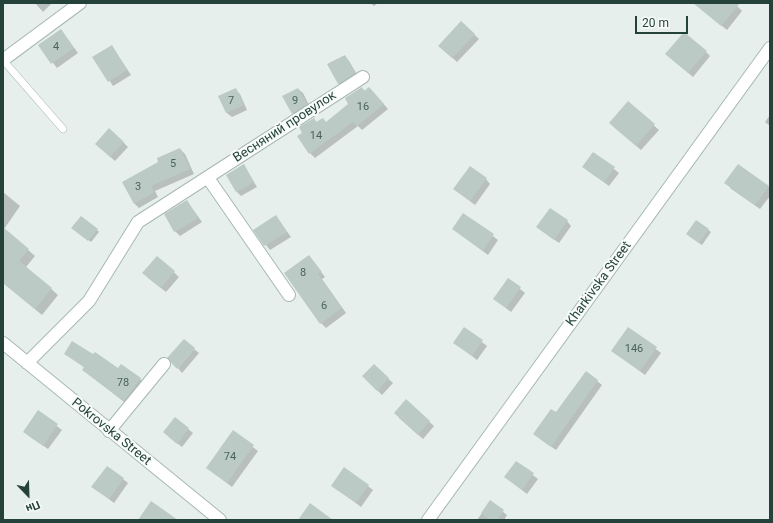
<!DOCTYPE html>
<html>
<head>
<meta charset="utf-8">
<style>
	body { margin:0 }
	#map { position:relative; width:773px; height:523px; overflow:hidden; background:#e6efeb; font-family:Roboto,sans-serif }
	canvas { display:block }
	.frame { position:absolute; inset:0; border:4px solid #24423a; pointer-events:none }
	.north { position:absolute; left:8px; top:475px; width:40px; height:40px; -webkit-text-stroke:3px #f7fbf9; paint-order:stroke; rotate:157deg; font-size:11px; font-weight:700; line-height:16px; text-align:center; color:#24423a }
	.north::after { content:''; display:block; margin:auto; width:14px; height:18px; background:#24423a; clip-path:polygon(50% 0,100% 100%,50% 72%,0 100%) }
	.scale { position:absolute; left:635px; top:16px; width:53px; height:18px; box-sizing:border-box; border:2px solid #24423a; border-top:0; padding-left:5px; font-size:12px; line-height:14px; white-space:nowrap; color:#24423a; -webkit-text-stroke:3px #f7fbf9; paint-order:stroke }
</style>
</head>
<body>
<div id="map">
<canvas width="773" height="523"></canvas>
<div class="frame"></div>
<div class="north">Пн</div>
<div class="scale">20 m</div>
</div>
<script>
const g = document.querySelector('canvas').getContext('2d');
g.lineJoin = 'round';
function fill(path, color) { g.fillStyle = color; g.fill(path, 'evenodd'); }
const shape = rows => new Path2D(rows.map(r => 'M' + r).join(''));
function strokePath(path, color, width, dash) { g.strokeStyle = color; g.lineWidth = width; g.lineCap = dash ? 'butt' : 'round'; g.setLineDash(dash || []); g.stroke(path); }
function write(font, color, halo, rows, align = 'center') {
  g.font = font + ' Roboto,sans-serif'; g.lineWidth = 4; g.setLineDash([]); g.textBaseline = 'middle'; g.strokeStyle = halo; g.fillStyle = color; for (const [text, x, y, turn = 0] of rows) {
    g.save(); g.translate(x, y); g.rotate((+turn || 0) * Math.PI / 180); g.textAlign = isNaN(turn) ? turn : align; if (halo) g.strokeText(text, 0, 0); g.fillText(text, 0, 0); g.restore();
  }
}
const shadow = shape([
	[35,3,52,3,43,12],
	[370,3,378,3,374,6],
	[734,3,742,11,727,30,700,8],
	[461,22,479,39,457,62,444,50],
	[61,30,78,53,57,68,40,46],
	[112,46,131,75,113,86,94,57],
	[706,52,710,56,693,77,671,58],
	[345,56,349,61,359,78,343,88,339,84,329,65],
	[362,88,365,91,373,92,388,109,362,130,358,126,315,158,310,153,303,133,314,119,317,123,327,123,350,104],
	[235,89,240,94,247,110,232,117,227,113,220,97],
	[298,89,303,93,311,109,297,118,293,113],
	[628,103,659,130,641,150,615,128],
	[770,115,770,126,765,122],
	[123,142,128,147,115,161,96,144],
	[180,149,185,154,194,174,155,191,158,197,139,208,134,203,160,162],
	[593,153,619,173,609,186,588,171],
	[244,166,257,187,241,196,237,192],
	[738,166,770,188,770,196,760,209,730,188],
	[486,179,490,184,475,205,454,189],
	[3,192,20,206,4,229,35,256,26,267,58,295,42,315,3,283],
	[187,201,202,222,180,236,175,231],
	[464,214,498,240,488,255,453,229],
	[276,216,291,237,270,250,254,230],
	[567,221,571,226,559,243,537,227],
	[696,221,711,232,702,245,689,236],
	[75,230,97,230,99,232,91,242],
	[309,256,325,277,322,279,346,313,326,328,321,323],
	[157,257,179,277,166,292,148,278],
	[508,279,525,293,511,312,494,299],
	[464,328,487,346,477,360,454,342],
	[628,328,661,353,645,375,612,351],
	[194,349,199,353,182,373,178,368],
	[65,353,118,370,122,365,145,383,128,405,88,374,85,368],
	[374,365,393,383,382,395,363,376],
	[586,372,602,385,556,450,539,438],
	[406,401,434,426,423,439,399,418],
	[38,412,62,430,48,449,29,436],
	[175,418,193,433,182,447,169,437],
	[233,432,258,451,232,487,207,468],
	[516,462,538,479,527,494,505,477],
	[344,468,373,490,361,507,332,485],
	[123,479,128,483,114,503,93,487],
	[490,502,507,515,504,520,477,520]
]);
const building = shape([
	[693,3,740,3,721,26],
	[461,21,475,34,452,58,438,46],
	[61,29,74,48,51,64,38,45],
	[684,32,707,51,688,73,665,54],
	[112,45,127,70,108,82,92,57],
	[345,55,355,73,338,84,327,64],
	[362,87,364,91,369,87,384,104,357,126,353,122,309,154,297,136,302,133,299,127,314,118,316,122,323,118,326,122,348,104,345,98],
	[236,88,244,105,226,113,218,96],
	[298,88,307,104,292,114,282,96],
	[628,101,655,124,636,146,609,123],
	[109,128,124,142,110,157,95,144],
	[180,148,190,169,151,186,154,192,134,204,122,182,158,162,157,158],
	[593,152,615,167,604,182,582,167],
	[244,164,254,182,236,192,226,175],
	[738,164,769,186,755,205,724,183],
	[470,166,487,178,470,201,453,189],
	[187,200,198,218,174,232,164,214],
	[550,208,568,220,554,240,536,227],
	[463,213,494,234,483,251,452,229],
	[276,215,287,232,264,246,253,230],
	[81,216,98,229,88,241,71,228],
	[696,220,709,229,699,243,686,234],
	[3,227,29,249,19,261,52,288,35,309,3,283],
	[309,255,322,272,318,274,342,308,320,324,284,273],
	[157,256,175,271,161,288,142,273],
	[508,278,521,287,506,308,493,299],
	[464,327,483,340,472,356,453,343],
	[628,327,657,347,640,371,611,351],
	[184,339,195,348,177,369,167,358],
	[72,341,93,354,95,352,118,368,121,364,141,378,124,401,82,370,84,367,64,354],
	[374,364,389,378,377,391,362,376],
	[586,371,598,380,551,447,533,434,551,409,556,412],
	[406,399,430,421,418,435,394,413],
	[38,410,58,424,43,446,23,432],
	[175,417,189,428,177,444,163,432],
	[233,430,254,445,227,483,206,468],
	[516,461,534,473,522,490,504,477],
	[107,466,124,478,109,499,91,487],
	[344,467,369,485,356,503,331,486],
	[490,500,504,510,497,520,490,520,481,513],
	[151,501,178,520,138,520],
	[310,503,333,520,298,520]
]);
const lane = shape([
	[3,60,63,129]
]);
const street = shape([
	[3,60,80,3],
	[208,178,289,295],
	[3,343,220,520],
	[27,363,89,301,138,222,363,77],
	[109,431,164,364],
	[428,520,770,48]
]);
const numberNames = [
	["4",56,47],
	["7",231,101],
	["9",295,101],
	["16",363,107],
	["14",316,136],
	["5",173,164],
	["3",138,187],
	["8",303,273],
	["6",324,306],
	["146",634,349],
	["78",123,383],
	["74",230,457]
];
const streetNames = [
	["Весняний провулок",285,127,-33],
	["Kharkivska Street",599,284,-54],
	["Pokrovska Street",111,432,39]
];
fill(shadow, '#0003');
fill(building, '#bbcac4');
strokePath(lane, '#a8b8b2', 8);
strokePath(street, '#a8b8b2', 14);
strokePath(lane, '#fff', 7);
strokePath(street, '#fff', 12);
write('11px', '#4a645c', null, numberNames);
write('13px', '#24423a', '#f7fbf9', streetNames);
</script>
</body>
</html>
